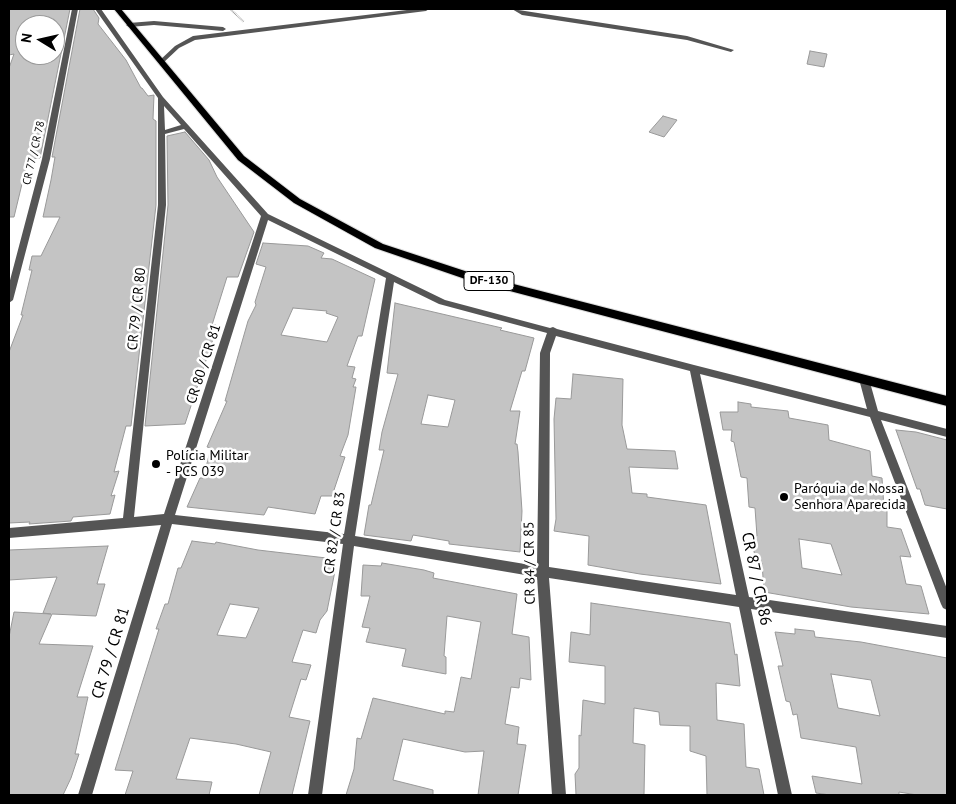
<!DOCTYPE html>
<html>
<head>
<meta charset="utf-8">
<style>
	body { margin:0 }
	#map { position:relative; width:956px; height:804px; overflow:hidden; background:#fff; font-family:"PT Sans",sans-serif }
	canvas { display:block }
	.frame { position:absolute; inset:0; border:10px solid #000; pointer-events:none }
	.north { position:absolute; left:15px; top:15px; width:50px; height:50px; box-sizing:border-box; background:#fff; border:1px solid #999; border-radius:50%; rotate:279deg; font-size:14px; font-weight:700; line-height:20px; text-align:center; color:#000 }
	.north::after { content:''; display:block; margin:auto; width:18px; height:22px; background:#000; clip-path:polygon(50% 0,100% 100%,50% 72%,0 100%) }
</style>
</head>
<body>
<div id="map">
<canvas width="956" height="804"></canvas>
<div class="frame"></div>
<div class="north">N</div>
</div>
<script>
const g = document.querySelector('canvas').getContext('2d');
g.lineJoin = 'round';
function fill(path, color) { g.fillStyle = color; g.fill(path, 'evenodd'); }
const shape = rows => new Path2D(rows.map(r => 'M' + r).join(''));
function strokePath(path, color, width, dash) { g.strokeStyle = color; g.lineWidth = width; g.lineCap = dash ? 'butt' : 'round'; g.setLineDash(dash || []); g.stroke(path); }
function write(font, color, halo, rows, align = 'center') {
  g.font = font + ' "PT Sans",sans-serif'; g.lineWidth = 5; g.setLineDash([]); g.textBaseline = 'middle'; g.strokeStyle = halo; g.fillStyle = color; for (const [text, x, y, turn = 0] of rows) {
    g.save(); g.translate(x, y); g.rotate((+turn || 0) * Math.PI / 180); g.textAlign = isNaN(turn) ? turn : align; if (halo) g.strokeText(text, 0, 0); g.fillText(text, 0, 0); g.restore();
  }
}
const building = shape([
	[9,9,70,9,40,158,28,159,14,217,9,217,9,68,14,54,9,55,9,9],
	[25,25,55,25,55,55,25,55,25,25],
	[80,9,93,9,99,18,98,24,126,60,141,88,142,88,148,96,154,95,153,119,156,121,156,205,131,426,126,426,114,472,119,471,111,496,115,495,110,514,73,517,71,521,29,524,30,522,9,523,9,352,23,315,21,315,32,270,29,270,32,256,41,256,60,217,43,217,51,180,55,157,52,157,80,9],
	[810,51,827,54,824,67,807,64,810,51],
	[663,116,677,120,664,137,649,132,663,116],
	[185,132,209,160,217,177,254,232,238,277,227,277,212,325,216,325,213,333,215,333,185,424,145,426,168,205,167,136,185,132],
	[263,243,308,246,324,253,321,258,332,259,375,279,362,336,358,336,347,366,355,367,352,378,356,379,353,387,356,387,348,435,340,456,345,457,332,496,321,496,315,514,268,507,264,515,187,507,200,478,203,478,211,448,207,447,227,401,225,401,248,321,256,305,255,302,266,267,256,264,263,243],
	[293,308,327,311,326,313,338,317,327,342,281,335,293,308],
	[395,303,502,328,500,330,534,338,525,371,522,371,510,411,520,411,515,444,517,444,518,452,522,511,520,552,449,544,449,541,413,535,411,541,364,535,369,505,371,505,384,450,379,450,382,432,398,374,387,373,395,303],
	[428,395,455,400,448,427,421,424,428,395],
	[573,374,623,379,622,425,627,449,675,451,678,469,629,467,632,493,647,494,647,497,706,505,721,584,640,574,588,565,589,536,554,531,556,519,554,419,556,398,571,399,573,374],
	[738,402,751,404,751,407,788,411,789,418,828,425,829,440,870,451,872,476,882,478,884,508,887,508,887,527,901,529,911,557,900,556,906,584,921,586,929,614,851,607,764,592,762,563,756,562,751,535,757,536,755,508,749,507,747,478,741,477,734,442,731,441,732,430,723,430,720,412,738,412,738,402],
	[799,539,831,544,842,575,802,568,799,539],
	[896,430,916,432,947,440,947,509,925,505,920,489,917,489,896,430],
	[192,541,215,544,216,542,258,550,335,559,335,571,327,611,320,620,316,633,303,630,292,662,311,665,306,680,301,679,289,717,310,721,292,795,259,795,271,752,236,744,190,738,176,779,212,782,209,795,125,795,133,771,115,770,159,629,156,629,165,604,168,604,178,568,181,568,192,541],
	[230,604,259,608,246,638,217,635,230,604],
	[108,546,97,584,105,584,96,616,52,614,39,644,93,646,77,697,88,697,75,754,79,754,71,778,63,795,9,795,9,637,14,612,51,614,43,613,57,577,9,580,9,550,108,546],
	[382,563,424,570,434,573,433,578,517,594,512,634,529,637,531,680,520,678,519,688,511,687,505,724,519,727,517,744,526,745,518,795,478,795,484,751,465,752,403,739,393,780,433,790,433,795,346,795,354,769,357,738,361,739,373,698,445,714,445,711,454,712,461,677,471,679,481,622,447,616,444,656,446,657,446,674,402,666,406,649,366,642,370,628,362,627,370,596,361,596,363,565,381,566,382,563],
	[591,603,730,623,735,655,737,654,740,686,716,683,717,720,744,724,746,767,759,769,764,795,707,795,706,756,690,751,690,726,660,725,659,712,634,708,633,743,645,745,644,795,576,795,575,774,579,768,579,735,581,736,583,700,605,704,605,666,569,662,571,632,590,635,591,603],
	[795,629,814,631,815,637,861,642,947,658,947,795,917,795,899,792,899,795,830,795,816,793,812,776,862,784,856,747,801,738,797,714,793,715,790,702,786,701,778,666,783,666,775,632,795,634,795,629],
	[831,674,871,680,880,716,838,708,831,674]
]);
const path = shape([
	[230,9,244,22]
]);
const street = shape([
	[72,9,78,9,50,159,13,300,9,303,9,284,42,159,72,9],
	[95,9,101,9,163,97,268,214,445,300,550,328,553,327,557,329,694,365,867,409,859,379,864,375,869,379,878,411,947,429,947,437,881,420,947,589,947,610,943,608,941,604,870,417,700,374,749,597,947,626,947,638,751,609,792,795,778,795,739,607,549,578,566,795,552,795,537,577,354,546,322,795,308,795,343,544,172,524,92,795,78,795,161,525,9,538,9,528,123,518,158,205,158,98,95,9],
	[164,106,181,125,165,130,164,106],
	[184,129,261,216,164,514,134,517,166,205,165,134,184,129],
	[268,220,386,278,344,534,175,515,268,220],
	[394,282,439,304,547,333,540,353,537,566,355,536,394,282],
	[556,336,690,371,736,595,549,567,550,353,556,336],
	[415,9,429,9,426,11,195,40,179,48,163,63,158,62,175,46,193,36,415,9],
	[512,9,687,36,734,50,731,52,687,40,522,15,512,9],
	[154,21,223,27,226,29,223,31,154,25,129,27,126,25,129,23,154,21]
]);
const primary = shape([
	[114,9,121,9,244,156,300,199,383,244,471,273,947,396,947,406,468,280,375,248,294,203,238,160,114,9]
]);
const markers = [
	[156,464,5,"#000"],
	[784,497,5,"#000"]
];
const farStreetnames = [
	["CR 77 / CR 78",34,153,-77]
];
const shields = [
	[489,281,50]
];
const shieldNames = [
	["DF-130",489,281]
];
const streetNames = [
	["CR 79 / CR 80",137,309,-84],
	["CR 80 / CR 81",204,364,-72],
	["CR 82 / CR 83",335,533,-82],
	["CR 84 / CR 85",530,563,-91]
];
const poiNames = [
	["Polícia Militar",166,456],
	["- PCS 039",166,472],
	["Paróquia de Nossa",794,489],
	["Senhora Aparecida",794,505]
];
const nearStreetnames = [
	["CR 87 / CR 86",756,579,78],
	["CR 79 / CR 81",111,653,-73]
];
fill(building, '#c4c4c4');
strokePath(building, '#999', 1);
strokePath(primary, '#dbdbdb', 2);
strokePath(path, '#777', 2, [0.5, 1]);
fill(street, '#555');
fill(primary, '#000');
for (const [x, y, r, color] of markers) { const dot = new Path2D(); dot.arc(x, y, r, 0, 2 * Math.PI); g.fillStyle = color; g.fill(dot); strokePath(dot, '#fff', 2); }
write('11px', '#000', '#fff', farStreetnames);
for (const [x, y, w] of shields) { const box = new Path2D(); box.roundRect(x - w / 2, y - 9.5, w, 19, 4); g.fillStyle = '#fff'; g.fill(box); strokePath(box, '#000', 1); }
write('bold 12px', '#000', null, shieldNames);
write('14px', '#000', '#fff', streetNames);
write('14px', '#000', '#fff', poiNames, 'left');
write('16px', '#000', '#fff', nearStreetnames);
</script>
</body>
</html>
